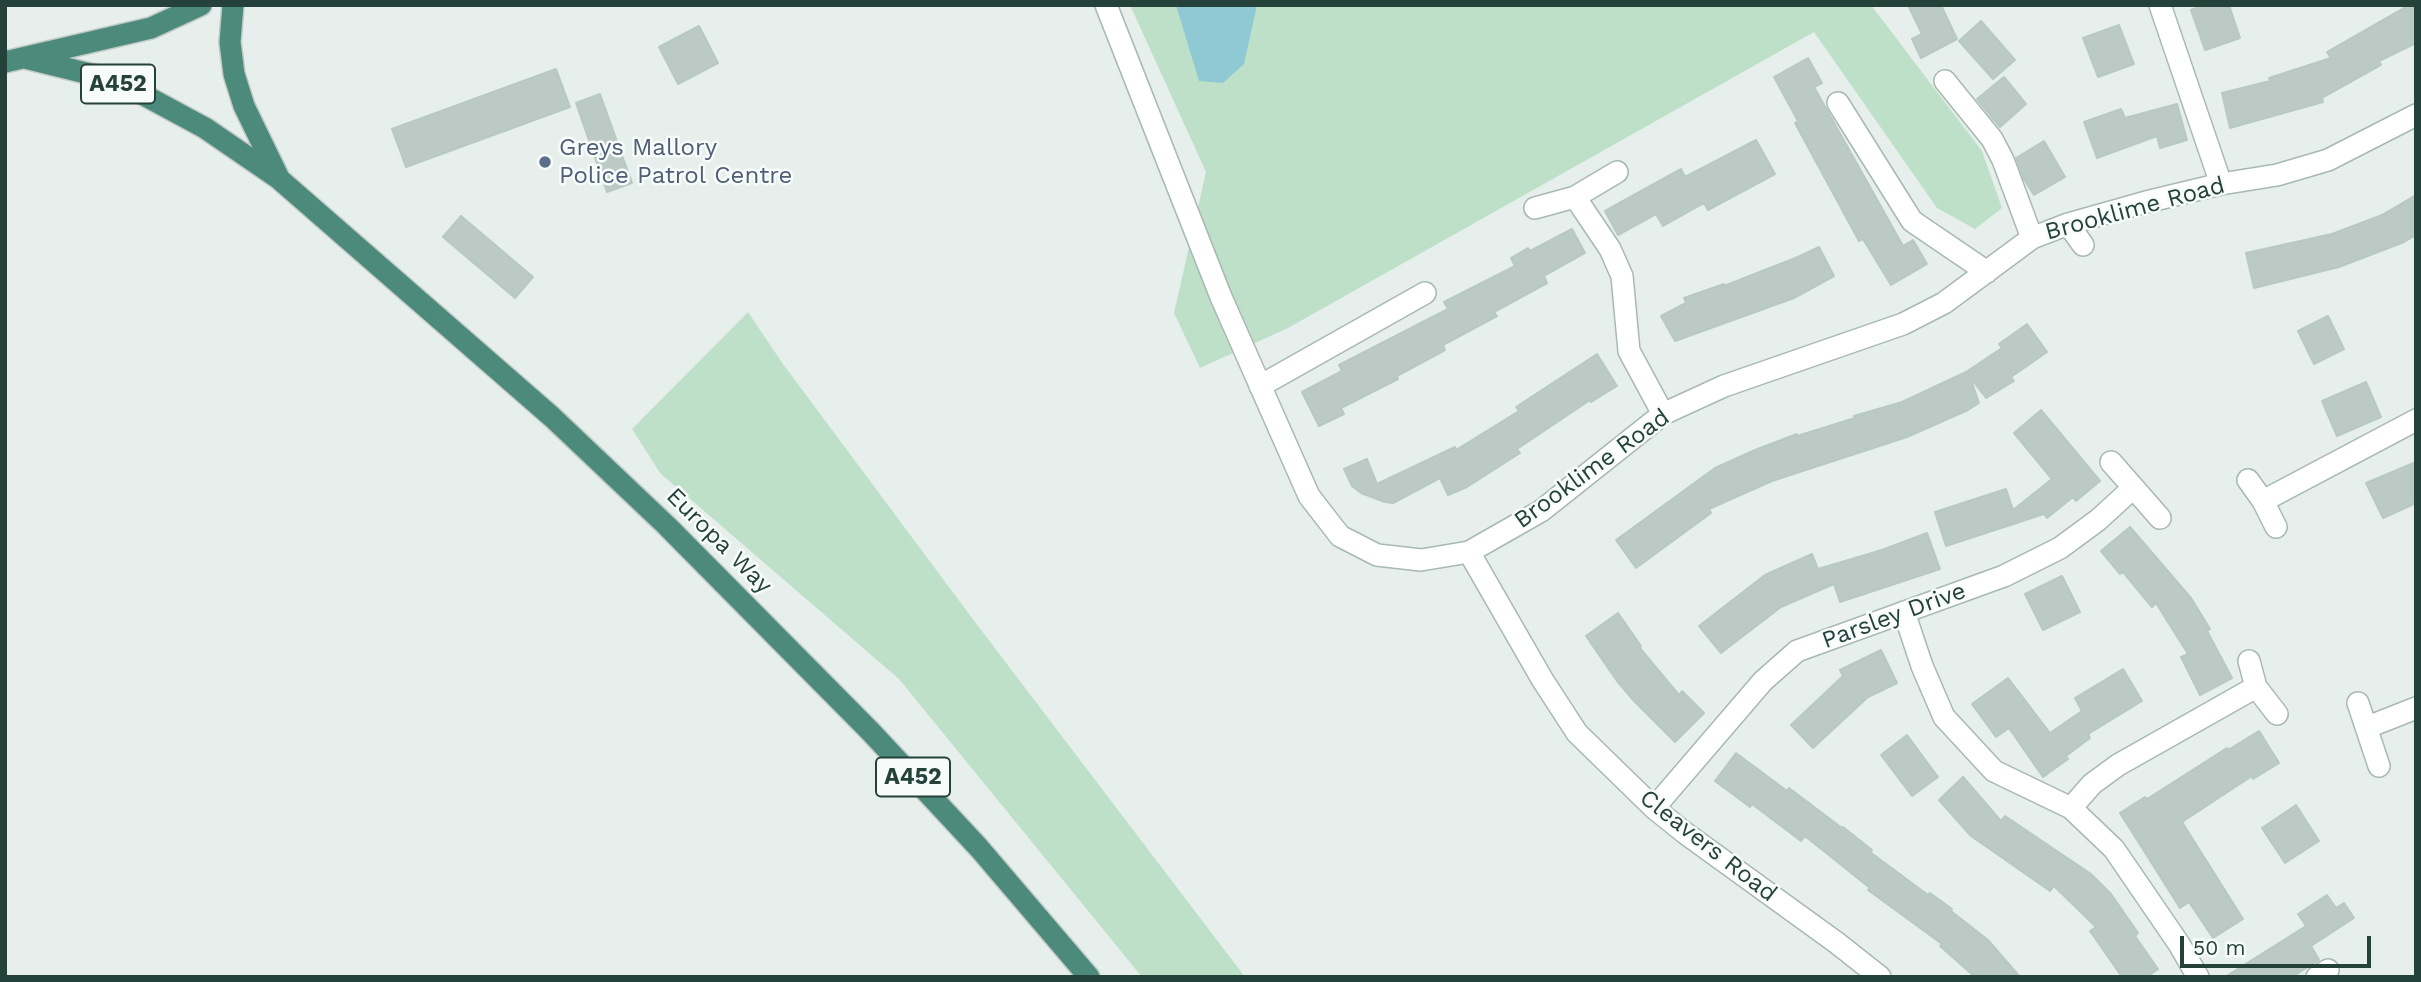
<!DOCTYPE html>
<html>
<head>
<meta charset="utf-8">
<style>
	body { margin:0 }
	#map { position:relative; width:2421px; height:982px; overflow:hidden; background:#e6efeb; font-family:"Work Sans",sans-serif }
	canvas { display:block }
	.frame { position:absolute; inset:0; border:7px solid #24423a; pointer-events:none }
	.scale { position:absolute; left:2180px; top:936px; width:191px; height:32px; box-sizing:border-box; border:4px solid #24423a; border-top:0; padding-left:9px; font-size:21px; line-height:24px; white-space:nowrap; color:#24423a; -webkit-text-stroke:5px #f7fbf9; paint-order:stroke }
</style>
</head>
<body>
<div id="map">
<canvas width="2421" height="982"></canvas>
<div class="frame"></div>
<div class="scale">50 m</div>
</div>
<script>
const g = document.querySelector('canvas').getContext('2d');
g.lineJoin = 'round';
function fill(path, color) { g.fillStyle = color; g.fill(path, 'evenodd'); }
const shape = rows => new Path2D(rows.map(r => 'M' + r).join(''));
function strokePath(path, color, width, dash) { g.strokeStyle = color; g.lineWidth = width; g.lineCap = dash ? 'butt' : 'round'; g.setLineDash(dash || []); g.stroke(path); }
function write(font, color, halo, rows, align = 'center') {
  g.font = font + ' "Work Sans",sans-serif'; g.lineWidth = 5; g.setLineDash([]); g.textBaseline = 'middle'; g.strokeStyle = halo; g.fillStyle = color; for (const [text, x, y, turn = 0] of rows) {
    g.save(); g.translate(x, y); g.rotate((+turn || 0) * Math.PI / 180); g.textAlign = isNaN(turn) ? turn : align; if (halo) g.strokeText(text, 0, 0); g.fillText(text, 0, 0); g.restore();
  }
}
const green = shape([
	[1130,5,1871,5,1982,151,2002,208,1975,229,1937,208,1814,32,1288,328,1200,368,1174,313,1206,172],
	[748,312,783,364,975,622,1245,977,1142,977,899,679,660,473,632,429]
]);
const water = shape([
	[1176,5,1257,5,1244,64,1223,83,1199,81]
]);
const building = shape([
	[1908,5,1941,5,1957,39,1921,58,1912,39,1922,34,1908,5],
	[2205,5,2229,5,2240,38,2205,50,2191,10,2205,5],
	[2409,5,2416,5,2416,43,2379,61,2381,65,2322,98,2323,102,2230,128,2222,93,2270,81,2269,78,2331,58,2327,52,2409,5],
	[1981,21,2015,60,1993,79,1959,41,1981,21],
	[2119,25,2134,64,2098,77,2083,38,2119,25],
	[699,26,718,63,678,84,659,47,699,26],
	[1808,58,1822,83,1814,87,1903,246,1913,240,1927,264,1891,285,1863,239,1859,241,1795,123,1798,121,1774,77,1808,58],
	[556,69,570,107,406,167,392,129,556,69],
	[2004,77,2026,104,2000,127,1977,99,2004,77],
	[600,94,632,183,607,192,576,103,600,94],
	[2177,104,2187,140,2160,148,2157,136,2097,158,2084,122,2121,109,2125,118,2177,104],
	[1756,140,1775,174,1708,210,1704,203,1663,226,1656,214,1618,235,1605,211,1681,169,1685,177,1756,140],
	[2044,141,2065,177,2034,195,2024,179,2016,158,2044,141],
	[2416,195,2416,235,2404,242,2339,267,2254,288,2246,253,2332,234,2382,215,2416,195],
	[461,216,533,277,515,298,443,237,461,216],
	[1572,229,1585,253,1544,276,1547,283,1494,312,1497,316,1443,345,1445,350,1397,376,1398,379,1341,408,1344,414,1319,426,1302,392,1342,371,1339,365,1448,309,1444,302,1515,266,1511,258,1528,248,1530,251,1572,229],
	[1819,247,1834,276,1794,298,1675,341,1661,316,1686,303,1684,298,1724,284,1724,286,1798,257,1819,247],
	[2328,316,2344,349,2314,364,2298,331,2328,316],
	[2027,324,2047,352,2011,377,2014,381,1986,398,1970,377,1979,403,1968,410,1907,437,1772,481,1709,509,1711,513,1636,568,1616,540,1715,468,1755,450,1797,434,1797,436,1855,418,1854,416,1902,402,1966,372,2002,348,1999,344,2027,324],
	[1597,354,1617,386,1591,402,1590,400,1517,449,1520,453,1467,487,1448,495,1440,478,1393,503,1385,502,1361,493,1352,486,1344,469,1367,459,1377,484,1455,447,1456,450,1519,411,1516,407,1597,354],
	[2366,382,2381,417,2337,436,2322,401,2366,382],
	[2041,410,2100,481,2076,501,2073,497,2047,518,2044,514,1946,546,1935,512,2006,489,2013,510,2052,479,2014,433,2041,410],
	[2416,462,2416,503,2383,518,2366,483,2416,462],
	[2130,527,2191,598,2210,629,2207,631,2232,678,2200,695,2181,657,2188,654,2156,603,2152,607,2123,572,2120,574,2101,551,2130,527],
	[1927,533,1940,569,1840,602,1834,584,1781,607,1721,653,1699,626,1765,575,1812,554,1818,569,1882,550,1927,533],
	[2062,576,2080,612,2043,630,2025,594,2062,576],
	[1618,613,1641,646,1639,647,1679,695,1682,691,1704,713,1675,742,1635,702,1617,681,1586,636,1618,613],
	[1881,650,1897,683,1868,697,1813,748,1791,725,1843,676,1840,670,1881,650],
	[2123,669,2142,701,2088,734,2090,738,2066,756,2068,759,2043,777,2009,728,1996,737,1972,704,2008,678,2050,733,2082,711,2075,698,2123,669],
	[2259,731,2279,763,2253,779,2252,776,2182,822,2243,919,2213,938,2189,902,2180,908,2120,813,2145,797,2147,799,2227,748,2228,750,2259,731],
	[1907,735,1938,777,1912,796,1881,755,1907,735],
	[1736,753,1787,791,1789,788,1842,828,1843,827,1872,850,1870,852,1928,895,1930,893,1952,909,1951,911,1988,940,2020,977,1975,977,1940,946,1942,944,1868,890,1870,888,1805,836,1801,841,1752,804,1750,807,1715,781,1736,753],
	[1963,777,2001,821,2005,816,2091,874,2111,894,2138,933,2135,936,2158,969,2147,977,2122,977,2090,931,2096,927,2054,886,2050,891,1971,836,1939,800,1963,777],
	[2296,805,2319,841,2285,863,2262,828,2296,805],
	[2327,895,2336,908,2344,903,2354,918,2311,946,2319,960,2292,977,2225,977,2306,926,2298,914,2327,895]
]);
const minor = shape([
	[1106,5,1221,297,1309,496,1340,536,1377,555,1421,560,1469,552,1541,511,1663,414,1724,386,1903,324,1944,303,2032,238,2068,224,2146,202,2221,184,2277,175,2328,160,2416,115],
	[2160,5,2221,184],
	[1945,81,1992,139,2003,160,2032,238],
	[1838,103,1912,221,1987,272],
	[1617,172,1575,197,1610,249,1622,276,1629,351,1663,414],
	[1535,208,1575,197],
	[2068,224,2083,245],
	[1260,386,1425,293],
	[2111,462,2160,518],
	[2248,480,2263,501,2276,527],
	[2263,501,2416,420],
	[1469,552,1542,679,1577,733,1654,808,1685,833,1837,943,1880,977],
	[1904,612,1922,666,1944,717,1994,771,2071,808,2114,849,2179,944,2198,977],
	[2249,661,2256,687,2277,714],
	[2358,703,2379,766],
	[2368,727,2416,708],
	[1654,808,1763,681,1797,651,2004,576,2060,548,2098,520,2133,488],
	[2071,808,2092,784,2118,765,2256,687],
	[2317,977,2328,970]
]);
const trunk = shape([
	[233,5,230,42,234,74,244,106,278,176],
	[25,58,102,77,142,94,205,128,278,178,552,417,667,526,871,732,979,848,1089,977],
	[5,62,151,28,201,5]
]);
const markers = [
	[545,162,7,"#5c6f8a"]
];
const shields = [
	[118,84,74],
	[913,777,74]
];
const shieldNames = [
	["A452",118,84],
	["A452",913,777]
];
const serviceNames = [
	["Greys Mallory",559,148],
	["Police Patrol Centre",559,176]
];
const streetNames = [
	["Brooklime Road",2135,209,-15],
	["Brooklime Road",1592,469,-36],
	["Europa Way",719,541,45],
	["Parsley Drive",1894,616,-20],
	["Cleavers Road",1708,846,38]
];
fill(green, '#bfe0c8');
fill(water, '#8ec9d4');
fill(building, '#bbcac4');
strokePath(building, '#b8c9c2', 2);
strokePath(minor, '#a8b8b2', 24);
strokePath(trunk, '#c2cac8', 24);
strokePath(minor, '#fff', 21);
strokePath(trunk, '#4c8a7c', 21);
for (const [x, y, r, color] of markers) { const dot = new Path2D(); dot.arc(x, y, r, 0, 2 * Math.PI); g.fillStyle = color; g.fill(dot); strokePath(dot, '#f7fbf9', 2.5); }
for (const [x, y, w] of shields) { const box = new Path2D(); box.roundRect(x - w / 2, y - 19.5, w, 39, 5); g.fillStyle = '#f7fbf9'; g.fill(box); strokePath(box, '#24423a', 2); }
write('bold 23px', '#24423a', null, shieldNames);
write('24px', '#4e5e75', '#f7fbf9', serviceNames, 'left');
write('24px', '#24423a', '#f7fbf9', streetNames);
</script>
</body>
</html>
